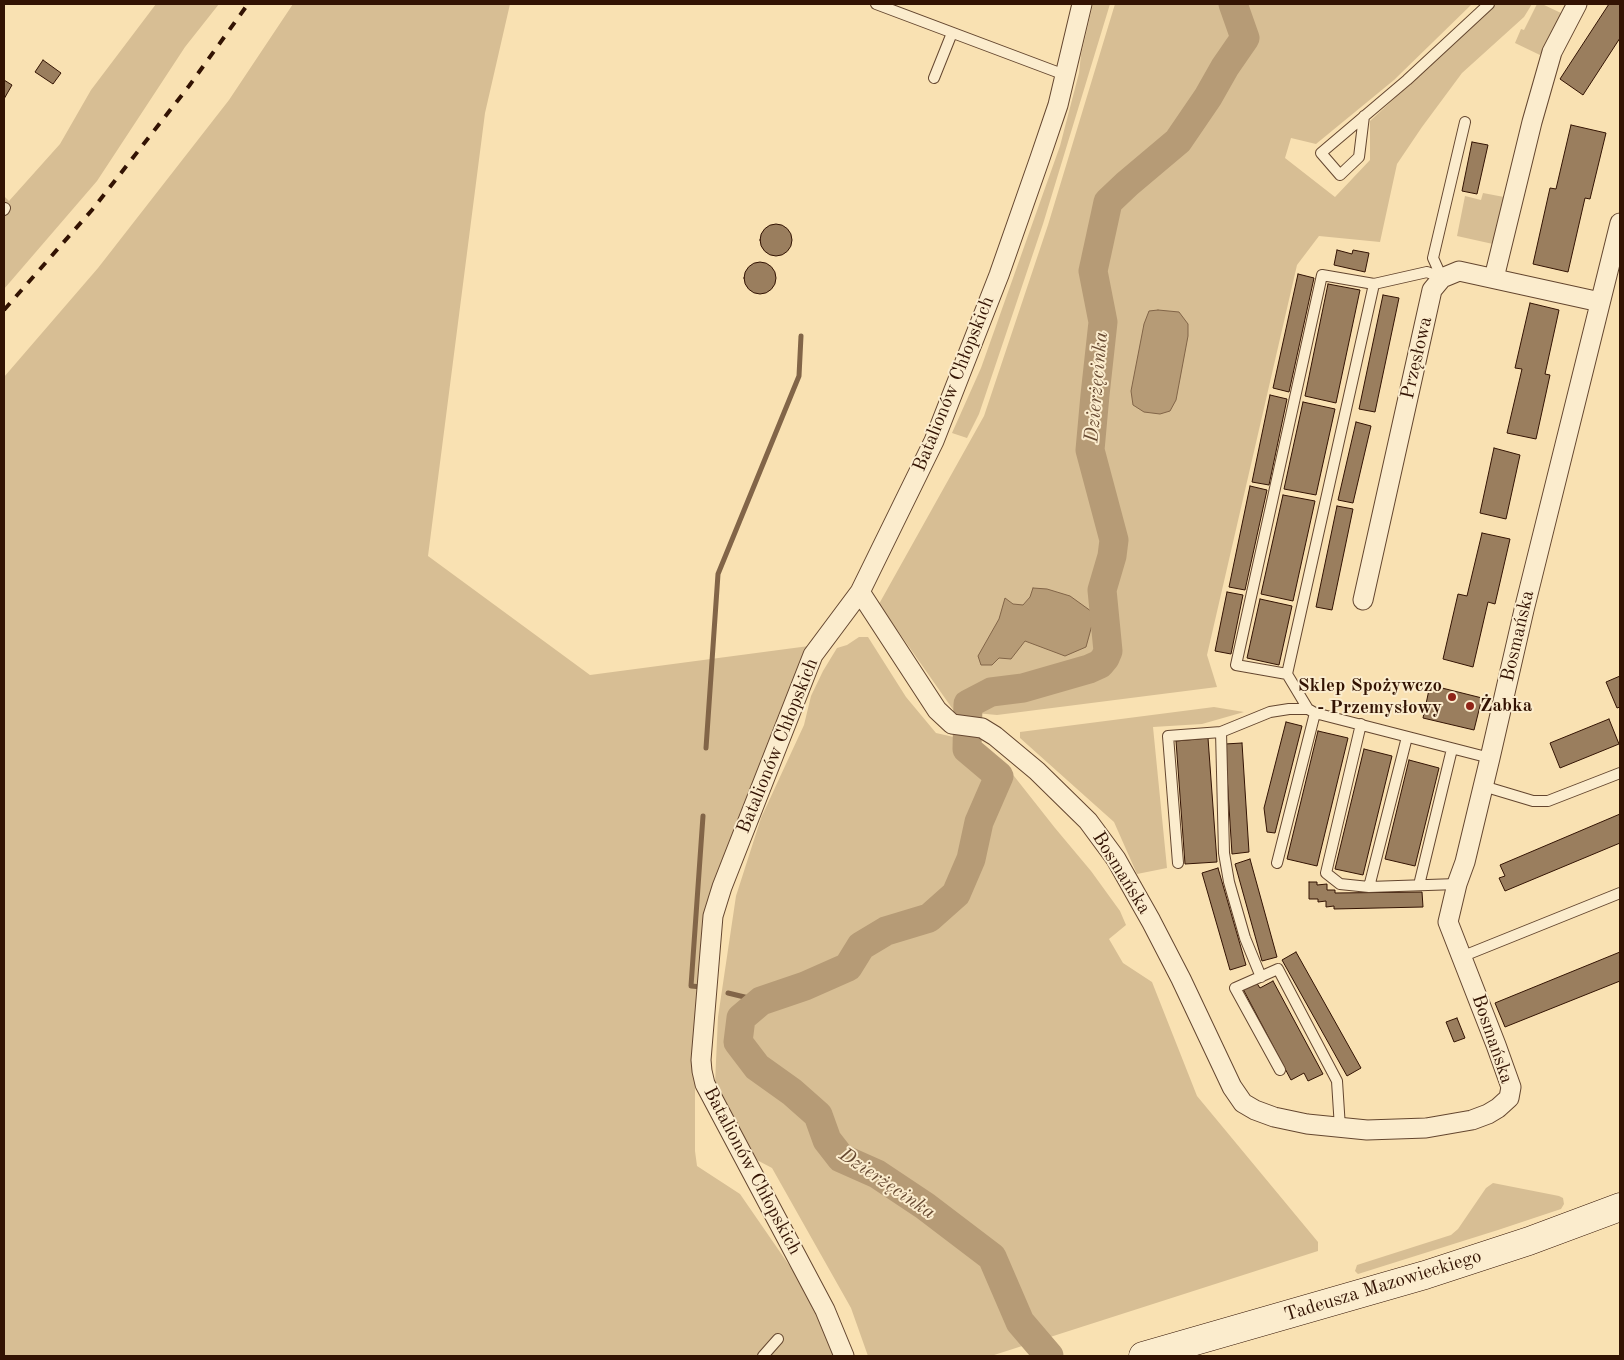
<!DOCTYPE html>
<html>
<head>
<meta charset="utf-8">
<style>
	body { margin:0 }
	#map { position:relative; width:1624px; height:1360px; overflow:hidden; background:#f9e1b2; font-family:"Old Standard TT",serif }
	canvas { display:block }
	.frame { position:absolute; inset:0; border:5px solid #331303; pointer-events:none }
</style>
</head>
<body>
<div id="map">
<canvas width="1624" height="1360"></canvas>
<div class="frame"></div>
</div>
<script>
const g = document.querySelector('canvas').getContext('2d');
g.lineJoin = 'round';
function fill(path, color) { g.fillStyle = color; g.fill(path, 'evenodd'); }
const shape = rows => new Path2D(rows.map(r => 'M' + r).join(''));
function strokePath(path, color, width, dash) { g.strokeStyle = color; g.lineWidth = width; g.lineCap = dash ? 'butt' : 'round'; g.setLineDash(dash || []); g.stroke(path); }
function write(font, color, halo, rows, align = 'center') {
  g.font = font + ' "Old Standard TT",serif'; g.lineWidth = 4; g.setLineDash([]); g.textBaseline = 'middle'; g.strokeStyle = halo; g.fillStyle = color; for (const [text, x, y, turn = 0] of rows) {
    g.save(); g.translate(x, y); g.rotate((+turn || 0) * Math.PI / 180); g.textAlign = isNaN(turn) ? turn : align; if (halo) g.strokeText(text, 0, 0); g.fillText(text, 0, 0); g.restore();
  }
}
const green = shape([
	[156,4,219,4,185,47,97,181,4,289,4,196,9,201,60,144,91,90],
	[293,4,510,4,485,113,428,556,590,675,809,646,711,889,695,1022,695,1151,697,1166,740,1194,829,1323,841,1356,4,1356,4,377,98,268,229,100],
	[1093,4,1110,4,1043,224,979,414,967,438,952,433,981,368,1060,146,1079,73,1081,55],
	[1115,4,1472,4,1394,80,1316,144,1291,138,1285,158,1335,197,1370,160,1370,121,1487,13,1493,4,1532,4,1524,17,1462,73,1422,127,1397,164,1380,242,1319,236,1297,265,1207,655,1217,687,997,715,954,711,879,604,984,416,1048,225],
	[1537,4,1542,4,1561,13,1540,55,1515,43,1521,29,1524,30],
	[1483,193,1504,197,1493,244,1457,236,1465,196,1481,200],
	[859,637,868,637,906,697,936,733,976,742,1014,776,1055,828,1091,871,1120,911,1126,925,1109,939,1123,963,1152,982,1197,1096,1318,1242,1318,1251,991,1356,868,1356,851,1308,772,1168,755,1159,715,1084,718,1017,736,896,761,818,804,725,811,696,823,671,837,648,847,645],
	[1214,707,1244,712,1202,724,1153,727,1167,868,1137,874,1114,822,1020,738,1020,732],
	[1493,1183,1559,1196,1563,1198,1564,1204,1561,1209,1498,1230,1358,1274,1355,1271,1357,1265,1451,1235,1458,1229,1486,1188]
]);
const water = shape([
	[1158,310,1179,312,1188,324,1188,336,1176,400,1170,411,1160,414,1144,412,1133,405,1131,391,1144,324,1149,311,1158,310],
	[1033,588,1047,589,1070,596,1095,614,1086,647,1065,656,1025,641,1011,659,999,658,992,665,981,665,978,656,999,619,1005,598,1013,604,1023,605,1030,597,1033,588]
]);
const stream = shape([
	[706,748,718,574,799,376,801,336],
	[702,987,691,986,703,816],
	[728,993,761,1001]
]);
const river = shape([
	[1049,1356,1020,1322,992,1257,925,1206,877,1174,841,1158,827,1140,818,1115,792,1092,757,1067,738,1042,741,1018,761,1001,805,986,848,967,861,946,886,931,929,918,956,894,971,859,979,822,999,776,967,749,968,704,991,692,1023,688,1089,669,1100,664,1105,658,1108,651,1102,590,1112,556,1114,540,1090,450,1095,395,1103,322,1093,271,1108,202,1127,184,1178,141,1208,97,1225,67,1245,38,1233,4]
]);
const building = shape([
	[1609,4,1620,4,1620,38,1583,95,1560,79,1609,4],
	[43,60,61,73,53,84,35,72,43,60],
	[4,80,12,85,4,99,4,80],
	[1571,125,1606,133,1590,199,1585,198,1568,272,1533,264,1550,188,1556,189,1571,125],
	[1472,142,1488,145,1477,194,1462,191,1472,142],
	'760 240a16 16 0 1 1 32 0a16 16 0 1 1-32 0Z',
	[1337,250,1352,254,1353,250,1369,253,1365,272,1334,265,1337,250],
	'744 278a16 16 0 1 1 32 0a16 16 0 1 1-32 0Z',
	[1298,274,1314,278,1289,392,1273,388,1298,274],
	[1328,284,1360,290,1336,403,1305,396,1328,284],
	[1383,295,1399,298,1375,412,1359,409,1383,295],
	[1530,303,1559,310,1545,374,1550,375,1536,439,1507,433,1522,369,1515,368,1530,303],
	[1270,395,1287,399,1269,485,1252,482,1270,395],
	[1303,402,1335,409,1316,495,1284,489,1303,402],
	[1356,422,1371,426,1353,503,1338,500,1356,422],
	[1494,448,1520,455,1506,519,1480,513,1494,448],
	[1250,486,1267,490,1245,590,1229,587,1250,486],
	[1283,495,1315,501,1293,601,1261,594,1283,495],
	[1337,506,1353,509,1332,610,1316,607,1337,506],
	[1482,533,1510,539,1495,604,1488,602,1473,667,1443,659,1458,594,1467,596,1482,533],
	[1227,592,1243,595,1231,654,1215,651,1227,592],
	[1260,599,1292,606,1279,665,1247,658,1260,599],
	[1620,676,1620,707,1617,708,1606,682,1620,676],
	[1430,685,1482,698,1474,730,1423,718,1430,685],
	[1609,719,1619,744,1560,768,1550,743,1609,719],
	[1286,722,1302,726,1275,833,1267,832,1264,808,1286,722],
	[1318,731,1348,738,1317,866,1287,859,1318,731],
	[1208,738,1217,862,1185,864,1176,741,1208,738],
	[1242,743,1249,852,1232,854,1225,744,1242,743],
	[1364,749,1392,756,1363,875,1335,869,1364,749],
	[1409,760,1439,768,1415,866,1385,859,1409,760],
	[1620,814,1620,843,1505,891,1499,878,1505,876,1500,865,1620,814],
	[1250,859,1277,957,1262,961,1235,864,1250,859],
	[1218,868,1246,965,1230,970,1202,873,1218,868],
	[1309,882,1317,882,1317,885,1327,884,1327,890,1335,890,1335,893,1422,892,1423,907,1334,909,1334,906,1326,907,1326,901,1318,902,1318,899,1309,899,1309,882],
	[1296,952,1361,1068,1347,1076,1282,960,1296,952],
	[1620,952,1620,981,1505,1027,1495,1003,1620,952],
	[1273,981,1323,1074,1308,1081,1304,1073,1291,1080,1243,989,1256,982,1260,988,1273,981],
	[1457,1018,1465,1038,1454,1042,1446,1022,1457,1018]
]);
const service = shape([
	[876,4,1065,75],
	[934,78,952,33],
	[1364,116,1359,157,1340,175,1321,153,1407,80,1489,4],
	[4,210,5,208],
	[1442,278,1433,258,1465,122],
	[1374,284,1427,272,1442,278],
	[1287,674,1236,665,1322,275,1374,284,1287,674,1308,709],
	[1361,724,1326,873,1340,884,1369,887,1457,884],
	[1221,732,1224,853,1229,882,1245,938,1261,977],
	[1483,786,1533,801,1548,801,1620,773],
	[1178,863,1168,736,1221,732,1270,712,1289,709,1308,709,1315,713,1490,758],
	[1277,863,1315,713],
	[1419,885,1452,749],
	[1369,887,1407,737],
	[1461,957,1620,893],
	[1280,1070,1235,988,1278,969,1337,1081,1340,1128],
	[763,1356,778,1339]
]);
const minor = shape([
	[1494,278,1532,122,1552,52,1577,4],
	[860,592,937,710,952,724,982,728,995,736,1037,771,1088,821,1116,859,1151,921,1181,979,1232,1087,1243,1103,1255,1110,1274,1117,1307,1124,1367,1130,1426,1128,1472,1120,1488,1114,1498,1108,1509,1098,1511,1087,1496,1045,1448,922,1457,884,1465,862,1490,758,1524,610,1620,223],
	[1363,600,1432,290,1442,278,1459,271,1600,302],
	[844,1356,825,1310,705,1084,702,1071,701,1060,713,916,722,887,813,655,860,592,934,441,999,275,1040,158,1058,105,1082,4]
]);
const secondary = shape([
	[1143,1356,1425,1275,1529,1241,1620,1207]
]);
const rail = shape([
	[4,310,92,210,189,86,248,4]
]);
const markers = [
	[1452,697,5,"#8f2418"],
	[1470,706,5,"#8f2418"]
];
const streetNames = [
	["Przęsłowa",1417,358,-77],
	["Batalionów Chłopskich",954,384,-68],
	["Bosmańska",1518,636,-77],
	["Batalionów Chłopskich",778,746,-68],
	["Bosmańska",1121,873,58],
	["Bosmańska",1492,1039,71],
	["Batalionów Chłopskich",752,1171,62],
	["Tadeusza Mazowieckiego",1383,1286,-17]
];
const poiNames = [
	["Sklep Spożywczo",1442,686],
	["- Przemysłowy",1442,708],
	["Żabka",1480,706,"left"]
];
const waterNames = [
	["Dzierżęcinka",1097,387,-85],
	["Dzierżęcinka",887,1184,34]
];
fill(green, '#d7be94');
fill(water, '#b69b76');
strokePath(water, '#826548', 1);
strokePath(stream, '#826548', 5);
strokePath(river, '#b69b76', 29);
fill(building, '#9a7e5e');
strokePath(building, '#331303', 1);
strokePath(service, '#64462f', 12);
strokePath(minor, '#64462f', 21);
strokePath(secondary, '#331303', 29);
strokePath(service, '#fbeccd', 10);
strokePath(minor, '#fbeccd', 19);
strokePath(secondary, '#fbeccd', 28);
strokePath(rail, '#331303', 4, [9, 9]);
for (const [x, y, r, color] of markers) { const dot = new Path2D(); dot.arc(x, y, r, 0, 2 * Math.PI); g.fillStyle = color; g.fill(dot); strokePath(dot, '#fbeccd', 2); }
write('19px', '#331303', '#fbeccd', streetNames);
write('bold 19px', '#331303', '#fbeccd', poiNames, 'right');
write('italic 20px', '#674931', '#fbeccd', waterNames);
</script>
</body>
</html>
